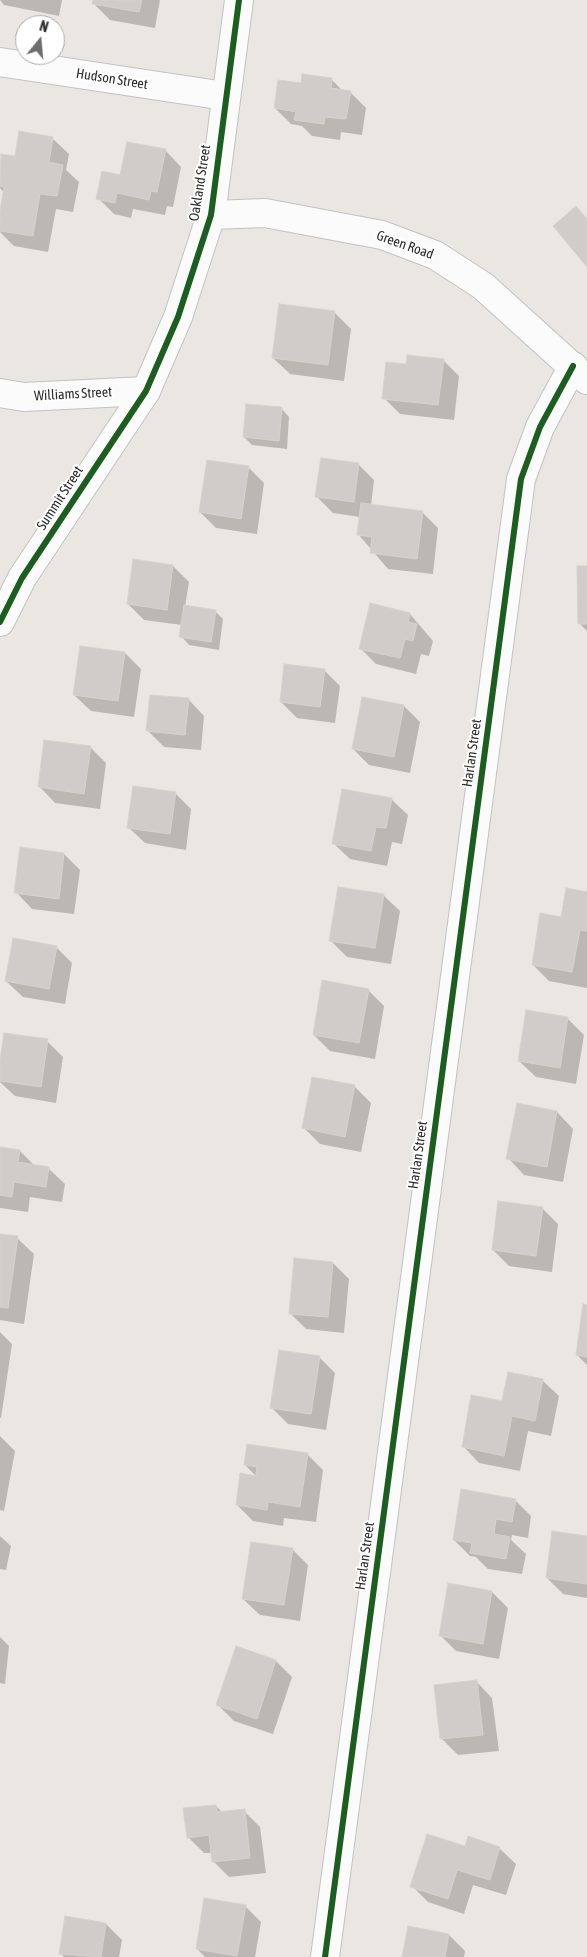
<!DOCTYPE html>
<html>
<head>
<meta charset="utf-8">
<style>
	body { margin:0 }
	#map { position:relative; width:587px; height:1957px; overflow:hidden; background:#eae6e2; font-family:"Asap Condensed",sans-serif }
	canvas { display:block }
	.north { position:absolute; left:15px; top:15px; width:50px; height:50px; box-sizing:border-box; background:#fff; border:1px solid #ababab; border-radius:50%; rotate:17deg; font-size:14px; font-weight:700; line-height:20px; text-align:center; color:#2c2c2c }
	.north::after { content:''; display:block; margin:auto; width:18px; height:22px; background:#6e6d6c; clip-path:polygon(50% 0,100% 100%,50% 72%,0 100%) }
</style>
</head>
<body>
<div id="map">
<canvas width="587" height="1957"></canvas>
<div class="north">N</div>
</div>
<script>
const g = document.querySelector('canvas').getContext('2d');
g.lineJoin = 'round';
function fill(path, color) { g.fillStyle = color; g.fill(path, 'evenodd'); }
const shape = rows => new Path2D(rows.map(r => 'M' + r).join(''));
function strokePath(path, color, width, dash) { g.strokeStyle = color; g.lineWidth = width; g.lineCap = dash ? 'butt' : 'round'; g.setLineDash(dash || []); g.stroke(path); }
function write(font, color, halo, rows, align = 'center') {
  g.font = font + ' "Asap Condensed",sans-serif'; g.lineWidth = 4; g.setLineDash([]); g.textBaseline = 'middle'; g.strokeStyle = halo; g.fillStyle = color; for (const [text, x, y, turn = 0] of rows) {
    g.save(); g.translate(x, y); g.rotate((+turn || 0) * Math.PI / 180); g.textAlign = isNaN(turn) ? turn : align; if (halo) g.strokeText(text, 0, 0); g.fillText(text, 0, 0); g.restore();
  }
}
const shadow = shape([
	[0,0,62,0,59,16,4,5],
	[94,0,160,0,155,28,110,20,94,4],
	[331,79,343,91,350,92,366,108,362,135,341,132,340,140,312,136,302,126,291,124,275,108,302,84],
	[52,138,69,154,66,170,79,182,73,212,56,209,48,252,14,246,0,232,4,193,0,188,2,155,16,158],
	[165,150,181,167,173,207,167,206,165,215,133,209,131,218,114,214,98,198,121,176],
	[334,312,351,329,344,381,290,374,273,358],
	[443,360,459,376,454,420,400,414,384,398,407,366],
	[281,408,289,417,287,449,252,445,244,437],
	[358,464,374,480,371,506,422,512,438,528,433,574,388,569,358,534,360,517,333,513,317,497],
	[248,467,264,483,257,534,216,528,200,512],
	[173,566,189,582,185,607,215,611,223,619,219,650,189,645,181,636,182,625,144,620,128,604],
	[587,567,587,631,579,623],
	[410,614,433,641,429,656,421,654,416,674,376,664,360,648],
	[125,653,141,669,134,717,91,711,74,695],
	[324,670,340,686,335,723,297,718,281,702],
	[363,698,404,706,420,722,410,773,369,765,353,749],
	[188,699,204,716,201,750,164,747,148,731],
	[90,747,106,763,100,809,55,803,39,786],
	[175,793,191,809,186,850,145,843,128,827],
	[391,799,408,815,402,844,392,842,387,866,350,859,333,843],
	[64,854,80,870,74,914,32,909,16,892],
	[587,893,587,988,549,981,533,965,562,918],
	[383,895,400,911,391,964,347,957,331,941],
	[56,947,72,963,65,1004,23,997,6,981],
	[368,990,384,1006,375,1059,330,1051,314,1035],
	[567,1018,584,1035,576,1084,536,1077,519,1061],
	[47,1041,63,1057,56,1103,15,1096,0,1082,0,1069],
	[354,1086,371,1103,361,1152,320,1144,304,1128],
	[557,1112,573,1129,563,1182,524,1175,508,1158],
	[0,1148,20,1151,35,1166,48,1168,65,1184,62,1202,30,1197,28,1212,0,1208],
	[542,1208,558,1224,552,1272,509,1266,493,1250],
	[0,1235,17,1238,34,1254,24,1324,0,1320],
	[333,1263,349,1279,344,1333,306,1329,290,1313],
	[587,1306,587,1365,577,1355],
	[0,1332,12,1344,1,1418,0,1418],
	[319,1357,335,1373,326,1430,288,1424,271,1407],
	[542,1380,559,1396,551,1436,528,1431,520,1471,479,1463,463,1446,503,1403],
	[0,1436,15,1451,4,1511,0,1510],
	[307,1454,323,1470,316,1522,284,1518,283,1526,253,1521,237,1505,257,1477,245,1465],
	[515,1500,531,1516,528,1538,512,1535,511,1540,526,1554,522,1574,488,1569,476,1557,470,1556,454,1540],
	[0,1536,11,1546,6,1570,0,1569],
	[587,1537,587,1598,563,1594,547,1578],
	[292,1549,308,1565,300,1621,260,1615,243,1599],
	[492,1592,508,1608,499,1659,456,1651,440,1635],
	[0,1637,9,1646,5,1684,0,1683],
	[276,1661,292,1677,273,1734,234,1721,218,1705],
	[476,1681,492,1698,499,1751,458,1755,442,1739,436,1686],
	[216,1806,223,1813,244,1811,260,1827,266,1873,229,1877,213,1861,212,1853,204,1853,188,1837],
	[465,1848,499,1848,516,1864,506,1895,473,1885,464,1914,428,1902,412,1886],
	[245,1906,261,1922,255,1957,205,1957,197,1949],
	[106,1924,122,1940,119,1957,64,1957,61,1953],
	[449,1935,465,1951,464,1957,403,1957]
]);
const building = shape([
	[93,0,142,0,139,12,92,4,93,0],
	[302,74,332,78,331,88,351,91,346,119,325,117,324,124,294,120,296,112,274,108,278,80,301,83,302,74],
	[19,131,53,137,49,162,63,165,57,196,40,194,33,236,0,231,0,211,4,187,0,186,1,154,15,156,19,131],
	[127,142,166,149,157,192,151,191,149,200,117,193,115,203,96,199,102,171,120,175,127,142],
	[576,206,587,219,587,267,553,226,576,206],
	[279,304,335,311,328,365,272,358,279,304],
	[407,355,444,359,438,405,382,399,386,362,406,364,407,355],
	[246,404,282,407,279,441,243,437,246,404],
	[321,458,359,463,354,502,315,497,321,458],
	[207,460,249,466,241,519,199,512,207,460],
	[361,503,423,511,417,559,370,553,372,537,357,535,361,503],
	[133,559,173,565,167,610,127,604,133,559],
	[577,566,587,566,587,624,578,624,577,566],
	[370,603,410,613,408,622,417,624,413,641,405,639,400,658,359,649,370,603],
	[184,605,216,610,211,642,179,637,184,605],
	[80,646,125,652,118,701,73,695,80,646],
	[284,664,325,669,320,707,280,702,284,664],
	[150,695,189,698,185,735,146,731,150,695],
	[362,697,404,705,394,757,352,749,362,697],
	[44,740,91,746,84,794,38,787,44,740],
	[133,786,176,792,170,834,127,828,133,786],
	[342,789,392,798,386,828,376,827,371,851,332,844,342,789],
	[20,847,64,853,59,899,14,893,20,847],
	[338,887,384,894,375,948,329,941,338,887],
	[566,888,587,892,587,931,580,930,572,972,532,965,540,913,561,917,566,888],
	[13,938,57,946,49,989,5,981,13,938],
	[322,980,369,989,359,1043,313,1035,322,980],
	[526,1010,568,1017,560,1068,518,1061,526,1010],
	[4,1033,48,1039,41,1087,0,1081,0,1061,4,1033],
	[312,1077,355,1085,345,1137,302,1128,312,1077],
	[517,1103,557,1111,547,1167,506,1159,517,1103],
	[0,1147,20,1150,18,1162,49,1167,46,1187,14,1182,12,1197,0,1195,0,1147],
	[498,1201,543,1207,536,1256,492,1250,498,1201],
	[0,1234,18,1236,8,1308,0,1307,0,1234],
	[294,1258,333,1262,328,1317,289,1314,294,1258],
	[583,1304,587,1305,587,1357,576,1355,583,1304],
	[279,1350,320,1356,311,1414,270,1408,279,1350],
	[508,1372,543,1379,535,1421,512,1416,504,1456,462,1447,471,1395,502,1401,508,1372],
	[247,1444,308,1453,300,1507,268,1502,267,1510,236,1505,240,1473,256,1476,257,1467,244,1465,247,1444],
	[461,1489,516,1499,512,1522,496,1519,494,1534,510,1537,506,1559,470,1553,472,1543,453,1540,461,1489],
	[552,1531,587,1536,587,1584,546,1578,552,1531],
	[251,1542,293,1548,284,1605,242,1599,251,1542],
	[448,1583,492,1591,483,1644,439,1636,448,1583],
	[236,1646,276,1660,257,1719,216,1705,236,1646],
	[477,1680,483,1735,440,1739,434,1685,477,1680],
	[216,1805,217,1812,245,1809,250,1858,212,1862,209,1835,187,1838,183,1808,216,1805],
	[427,1834,465,1846,468,1836,500,1847,490,1880,457,1870,448,1899,410,1887,427,1834],
	[204,1898,246,1905,237,1956,196,1949,204,1898],
	[65,1916,106,1923,101,1957,59,1954,65,1916],
	[408,1926,449,1934,445,1957,402,1957,408,1926]
]);
const minor = shape([
	[0,62,225,96],
	[0,393,24,397,146,391],
	[325,1957,521,479,540,427,573,366]
]);
const tertiary = shape([
	[211,215,265,213,382,235,435,255,483,286,587,380],
	[0,622,22,578,146,391,178,317,211,215,239,0]
]);
const cycleway = shape([
	[0,622,22,578,146,391,178,317,211,215,239,0],
	[325,1957,521,479,540,427,573,366]
]);
const streetNames = [
	["Hudson Street",112,79,9],
	["Oakland Street",200,183,-81],
	["Green Road",405,245,20],
	["Williams Street",73,394,-3],
	["Summit Street",60,498,-57],
	["Harlan Street",472,753,-82],
	["Harlan Street",418,1155,-82],
	["Harlan Street",365,1556,-82]
];
fill(shadow, '#0003');
fill(building, '#cfccc9');
strokePath(building, '#d5d2ce', 1);
strokePath(minor, '#c3c2c3', 30);
strokePath(tertiary, '#c3c2c3', 30);
strokePath(minor, '#fcfbfb', 28);
strokePath(tertiary, '#fcfbfb', 28);
strokePath(cycleway, '#1b5e20', 6);
write('14px', '#2c2c2c', '#fff', streetNames);
</script>
</body>
</html>
